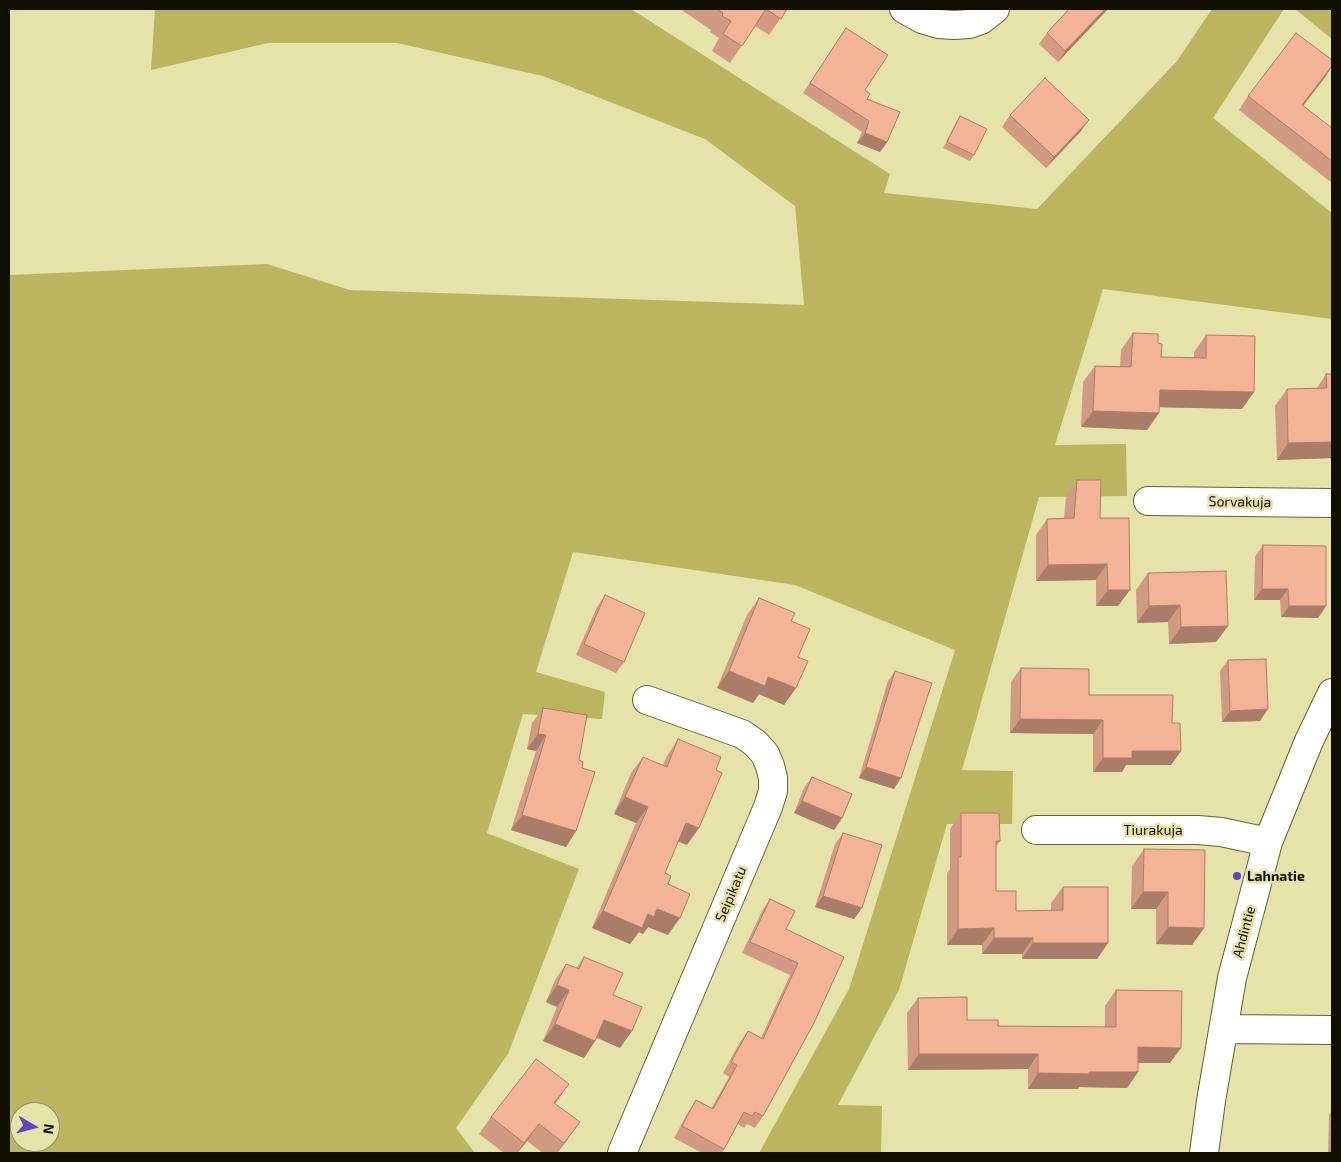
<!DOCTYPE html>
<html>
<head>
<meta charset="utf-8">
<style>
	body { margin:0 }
	#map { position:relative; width:1341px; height:1162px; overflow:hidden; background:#e5e2aa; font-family:"Exo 2",sans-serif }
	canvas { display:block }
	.frame { position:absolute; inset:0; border:10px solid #110f00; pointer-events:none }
	.north { position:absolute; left:10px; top:1102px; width:50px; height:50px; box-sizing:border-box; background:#e5e2aa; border:1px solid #908e66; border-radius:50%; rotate:98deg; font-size:14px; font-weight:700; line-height:20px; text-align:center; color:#110f00 }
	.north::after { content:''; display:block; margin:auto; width:18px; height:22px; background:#5a46be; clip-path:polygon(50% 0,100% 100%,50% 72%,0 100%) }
</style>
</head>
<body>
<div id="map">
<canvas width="1341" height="1162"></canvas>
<div class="frame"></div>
<div class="north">N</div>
</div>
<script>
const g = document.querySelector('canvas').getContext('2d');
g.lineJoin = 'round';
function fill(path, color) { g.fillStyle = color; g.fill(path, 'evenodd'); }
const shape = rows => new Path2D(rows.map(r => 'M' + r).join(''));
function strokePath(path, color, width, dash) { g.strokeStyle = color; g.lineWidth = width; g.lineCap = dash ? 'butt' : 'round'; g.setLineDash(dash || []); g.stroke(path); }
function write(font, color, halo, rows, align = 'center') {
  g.font = font + ' "Exo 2",sans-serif'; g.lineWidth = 5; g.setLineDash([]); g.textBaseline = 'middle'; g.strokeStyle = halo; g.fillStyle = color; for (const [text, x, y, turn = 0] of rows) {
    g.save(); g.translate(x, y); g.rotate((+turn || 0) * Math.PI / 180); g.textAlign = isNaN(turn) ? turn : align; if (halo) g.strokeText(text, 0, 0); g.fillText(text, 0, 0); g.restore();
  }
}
const green = shape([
	[155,9,631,9,890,174,884,193,1037,209,1177,61,1212,9,1284,9,1213,118,1332,213,1332,319,1103,289,1055,445,1126,444,1127,496,1039,497,962,770,1013,771,1012,824,947,824,899,990,838,1105,882,1106,881,1153,759,1153,849,989,955,650,795,585,573,552,536,672,605,692,602,719,523,714,487,833,579,869,508,1054,456,1128,475,1153,9,1153,9,275,267,264,350,290,804,305,795,206,705,139,543,76,397,43,268,43,151,70],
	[20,1112,50,1112,50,1142,20,1142],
	[1295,9,1332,9,1332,39]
]);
const minor = shape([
	[904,9,922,19,939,24,954,25,969,24,981,20,995,9],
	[1148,501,1332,503],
	[1036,830,1198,830,1221,832,1268,842],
	[1224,1029,1332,1030],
	[622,1153,768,807,773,791,773,778,770,766,765,754,755,743,742,734,647,700],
	[1204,1153,1211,1101,1232,978,1268,842,1309,741,1332,693]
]);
const wall = shape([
	[680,9,787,9,769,35,755,26,730,63,712,51,719,38,710,32,711,30],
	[1066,9,1108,9,1058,62,1039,44,1047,33,1068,10],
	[846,28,867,99,887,142,880,152,857,143,862,132,803,93],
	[1332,66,1303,106,1332,128,1332,183,1239,110,1248,96],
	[1010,115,1081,131,1046,168,1002,127],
	[960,116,974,155,970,161,943,148,956,122],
	[1133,333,1158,343,1161,357,1194,358,1194,352,1206,335,1242,409,1159,407,1159,413,1147,430,1081,427,1083,382,1095,366,1120,367,1121,350],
	[1326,374,1332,374,1332,458,1277,460,1275,406,1287,389,1317,388],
	[1077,480,1100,518,1118,606,1096,606,1096,580,1036,581,1036,535,1047,519,1064,518,1066,496],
	[1263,545,1326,606,1318,618,1281,617,1280,600,1254,600,1255,557],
	[1148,573,1228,626,1216,642,1169,644,1168,622,1137,623,1136,590],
	[605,595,624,662,616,673,576,655,597,607],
	[759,598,791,621,798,657,784,705,759,694,753,703,717,688,747,615],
	[1228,660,1260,721,1222,722,1220,671],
	[1021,668,1089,695,1172,723,1181,751,1171,765,1126,765,1122,772,1093,772,1093,734,1010,733,1011,682],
	[895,671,894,789,859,778,888,681],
	[543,708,579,760,582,768,576,831,566,847,511,830,536,751,527,749,532,723],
	[678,739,716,770,687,845,678,841,665,873,668,884,668,935,648,927,643,934,639,932,630,944,592,928,636,823,614,814,631,773,643,757,663,765,667,756],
	[812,777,842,818,834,830,794,813,804,788],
	[961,813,1000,841,996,847,996,891,1016,911,1051,911,1051,903,1063,887,1108,943,1097,959,1022,959,1022,954,982,954,982,945,947,945,947,873,950,869,950,829],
	[843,833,862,908,854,919,815,907,835,844],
	[1144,849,1204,928,1192,945,1156,944,1156,909,1131,909,1132,866],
	[770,899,786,929,844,957,763,1116,755,1128,747,1124,744,1128,738,1124,722,1153,702,1153,674,1138,688,1112,696,1100,711,1109,729,1077,723,1073,740,1042,748,1031,761,1038,790,975,742,953,762,911],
	[584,957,613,995,620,1048,597,1038,584,1058,543,1041,557,1007,546,1002,555,980,566,964,576,968],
	[1116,990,1170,1063,1138,1063,1138,1072,1127,1088,1079,1087,1078,1089,1028,1089,1028,1069,908,1070,907,1013,918,998,967,1020,998,1026,1105,1027,1105,1006],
	[555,1104,568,1139,557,1153,543,1153,527,1141,518,1153,504,1153,479,1134,491,1117],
	[1332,1110,1332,1153,1328,1153,1329,1115]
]);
const shadedWall = shape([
	[1105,9,1108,9,1058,62,1065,51],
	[1332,66,1326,76,1293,119,1302,105],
	[1089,120,1081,131,1046,168,1054,157],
	[865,133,887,142,880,152,857,143],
	[1160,390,1254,392,1242,409,1148,407],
	[1093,411,1159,413,1147,430,1081,427],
	[1332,442,1332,458,1277,460,1288,443],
	[1107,564,1096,580,1036,581,1048,565],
	[1262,589,1288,589,1280,600,1254,600],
	[1108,590,1130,590,1118,606,1096,606],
	[1180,605,1168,622,1137,623,1149,606],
	[1289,606,1326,606,1318,618,1281,617],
	[1228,626,1216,642,1169,644,1181,627],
	[729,671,768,677,796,688,784,705,759,694,753,703,717,688],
	[1268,709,1260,721,1222,722,1230,711],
	[1020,719,1103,720,1093,734,1010,733],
	[538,734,546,735,536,751,527,749],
	[1132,751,1181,751,1171,765,1126,765,1122,772,1093,772,1103,758],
	[866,767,901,778,894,789,859,778],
	[625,797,648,807,636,823,614,814],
	[802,801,842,818,834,830,794,813],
	[522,815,576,831,566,847,511,830],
	[686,823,699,828,687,845,674,840],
	[1143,892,1168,892,1156,909,1131,909],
	[823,896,862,908,854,919,815,907],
	[657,909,680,918,668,935,648,927,643,934,639,932,630,944,592,928,603,911,648,914],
	[1168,927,1204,928,1192,945,1156,944],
	[994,928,982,945,947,945,958,929],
	[994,938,1033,938,1022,954,982,954],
	[1033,943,1108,943,1097,959,1022,959],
	[557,985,569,990,557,1007,546,1002],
	[604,1020,632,1031,620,1048,593,1036],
	[555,1024,595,1041,584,1058,543,1041],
	[1138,1047,1181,1048,1170,1063,1127,1063],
	[919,1054,1038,1054,1028,1069,908,1070],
	[1089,1072,1138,1072,1127,1088,1079,1087,1078,1089,1028,1089,1038,1073],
	[569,1084,557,1101,543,1120,554,1103],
	[580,1122,568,1139,557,1153,564,1143],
	[539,1124,527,1141,517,1153,524,1143]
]);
const building = shape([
	[717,9,787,9,781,19,766,9,742,46,723,34,731,21,722,16,723,13,717,9],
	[1069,9,1105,9,1065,51,1047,33,1069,9],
	[846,28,888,55,865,90,870,94,867,99,900,112,887,142,865,133,869,121,810,83,846,28],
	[1296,33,1332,60,1332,66,1302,105,1332,128,1332,161,1248,96,1296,33],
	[1045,78,1089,120,1054,157,1010,115,1045,78],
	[960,116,987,129,974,155,947,142,960,116],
	[1133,333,1158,334,1158,343,1162,344,1161,357,1206,358,1206,335,1255,336,1254,392,1160,390,1159,413,1093,411,1095,366,1131,367,1133,333],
	[1326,374,1332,374,1332,442,1288,443,1287,389,1327,388,1326,374],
	[1077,480,1101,480,1100,518,1129,518,1130,590,1108,590,1107,564,1048,565,1047,519,1074,518,1077,480],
	[1263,545,1326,546,1326,606,1289,606,1288,589,1262,589,1263,545],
	[1226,571,1228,626,1181,627,1180,605,1149,606,1148,573,1226,571],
	[605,595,645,613,624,662,584,644,605,595],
	[759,598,795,613,791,621,810,629,798,657,808,661,796,688,768,677,765,686,729,671,759,598],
	[1266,659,1268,709,1230,711,1228,660,1266,659],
	[1021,668,1089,669,1089,695,1173,695,1172,723,1180,723,1181,751,1132,751,1132,758,1103,758,1103,720,1020,719,1021,668],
	[895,671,932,683,901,778,866,767,895,671],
	[543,708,587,715,579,760,583,762,582,768,595,772,576,831,522,815,546,735,538,734,543,708],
	[678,739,721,757,716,770,722,773,699,828,686,823,665,873,671,876,668,884,690,894,680,918,657,909,654,917,648,914,642,928,603,911,648,807,625,797,643,757,667,767,678,739],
	[812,777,852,794,842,818,802,801,812,777],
	[961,813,999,813,1000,841,996,841,996,891,1016,891,1016,911,1063,910,1063,887,1108,887,1108,943,1033,943,1033,938,994,938,994,928,958,929,958,857,961,857,961,813],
	[843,833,882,845,862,908,823,896,843,833],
	[1144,849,1205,850,1204,928,1168,927,1168,892,1143,892,1144,849],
	[770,899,795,911,786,929,844,957,814,1023,763,1116,755,1112,752,1116,744,1112,724,1149,682,1126,696,1100,713,1109,737,1065,731,1062,748,1031,763,1039,798,963,750,942,770,899],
	[584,957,623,973,613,995,642,1007,632,1031,604,1020,595,1041,555,1024,569,990,557,985,566,964,579,969,584,957],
	[1116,990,1182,991,1181,1048,1138,1047,1138,1072,1089,1072,1089,1074,1038,1073,1038,1054,919,1054,918,998,967,997,967,1020,998,1020,998,1026,1116,1027,1116,990],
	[536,1059,569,1084,554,1103,580,1122,564,1143,539,1124,524,1143,491,1117,536,1059]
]);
const markers = [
	[1237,876,5,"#5a46be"]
];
const streetNames = [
	["Sorvakuja",1240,502,1],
	["Tiurakuja",1153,830],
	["Seipikatu",731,894,-67],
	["Ahdintie",1244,932,-75]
];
const poiNames = [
	["Lahnatie",1247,876]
];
fill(green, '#bbb55f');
strokePath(minor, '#65612d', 30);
strokePath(minor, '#fff', 28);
fill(wall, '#d19a81');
fill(shadedWall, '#aa7d69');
fill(building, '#f3b396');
strokePath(building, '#aa7d69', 1);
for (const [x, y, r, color] of markers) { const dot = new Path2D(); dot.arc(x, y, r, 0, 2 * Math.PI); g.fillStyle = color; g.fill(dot); strokePath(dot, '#e5e2aa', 2); }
write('14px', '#110f00', '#e5e2aa', streetNames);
write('bold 14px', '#110f00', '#e5e2aa', poiNames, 'left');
</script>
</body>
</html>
